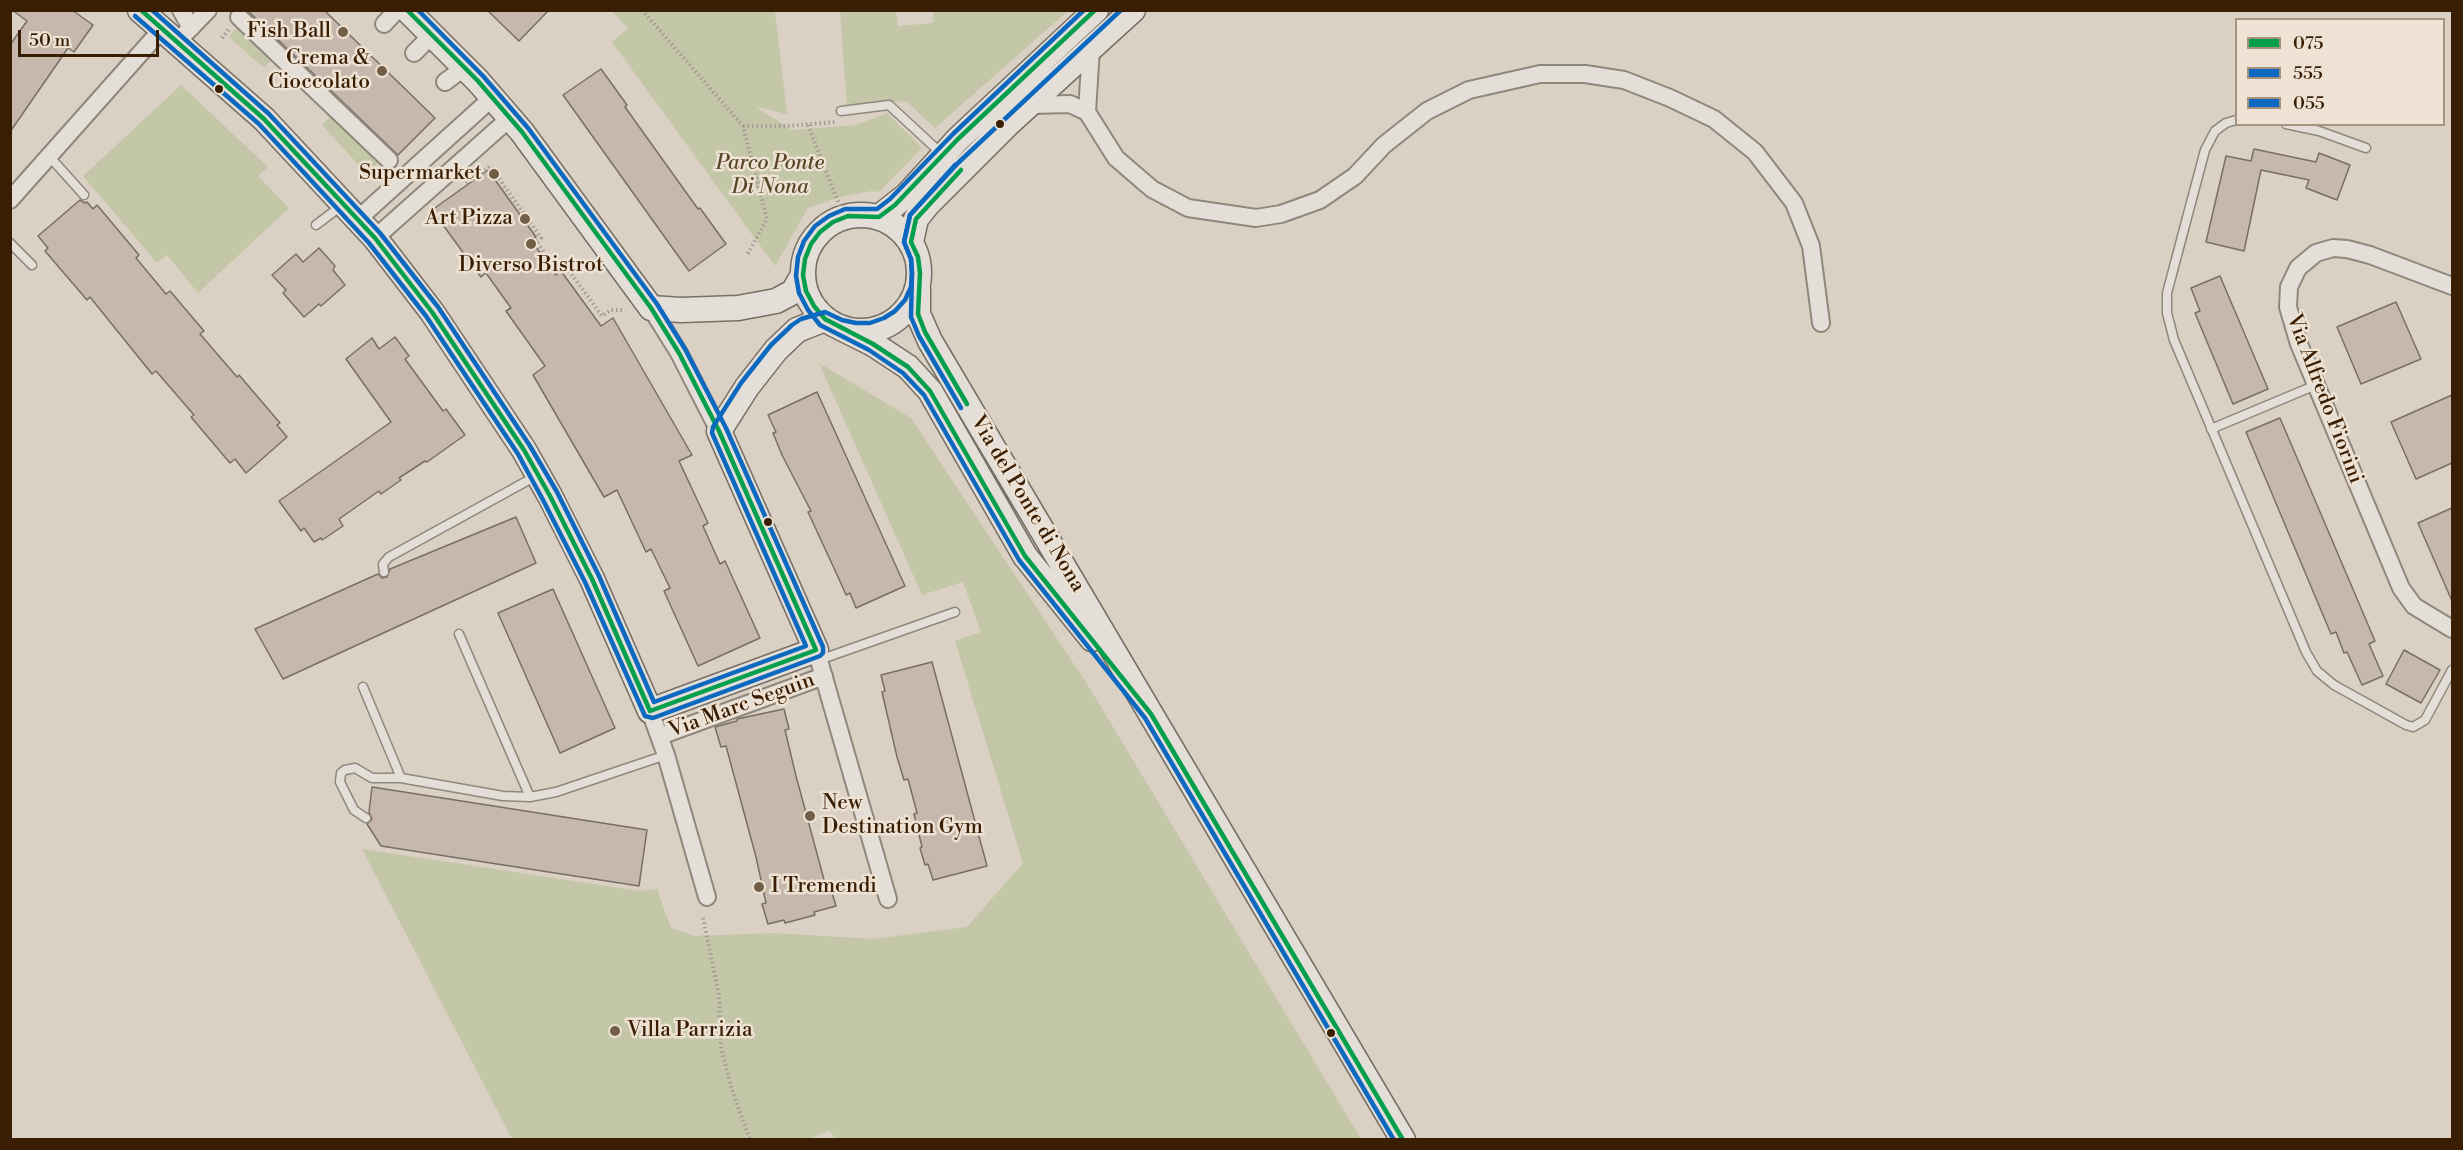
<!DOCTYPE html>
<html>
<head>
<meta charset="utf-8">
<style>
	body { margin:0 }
	#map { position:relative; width:2463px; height:1150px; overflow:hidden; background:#dad1c4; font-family:"Libre Bodoni",serif }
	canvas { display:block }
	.frame { position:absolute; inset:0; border:12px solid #3a1e03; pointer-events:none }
	.legend { position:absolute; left:2235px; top:18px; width:210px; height:108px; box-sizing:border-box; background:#ede2d3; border:2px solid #a59480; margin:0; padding:8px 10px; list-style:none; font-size:18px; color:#3a1e03 }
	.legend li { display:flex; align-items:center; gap:12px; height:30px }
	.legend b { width:30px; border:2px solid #a59480 }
	.scale { position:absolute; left:18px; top:30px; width:141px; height:27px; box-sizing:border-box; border:3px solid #3a1e03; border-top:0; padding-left:8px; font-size:18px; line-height:21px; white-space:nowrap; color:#3a1e03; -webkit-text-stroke:4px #ede2d3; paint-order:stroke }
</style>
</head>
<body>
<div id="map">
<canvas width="2463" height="1150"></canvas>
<div class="frame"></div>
<ul class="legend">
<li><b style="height:8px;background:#039f4d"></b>075</li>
<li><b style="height:8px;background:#0c69bf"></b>555</li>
<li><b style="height:8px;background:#0c69bf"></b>055</li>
</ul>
<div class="scale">50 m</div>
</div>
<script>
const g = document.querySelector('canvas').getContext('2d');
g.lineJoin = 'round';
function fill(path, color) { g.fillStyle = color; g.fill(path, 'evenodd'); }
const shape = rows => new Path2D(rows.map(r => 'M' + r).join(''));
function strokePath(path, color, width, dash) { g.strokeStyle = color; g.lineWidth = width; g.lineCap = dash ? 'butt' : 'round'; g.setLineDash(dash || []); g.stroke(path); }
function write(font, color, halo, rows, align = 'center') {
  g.font = font + ' "Libre Bodoni",serif'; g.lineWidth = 5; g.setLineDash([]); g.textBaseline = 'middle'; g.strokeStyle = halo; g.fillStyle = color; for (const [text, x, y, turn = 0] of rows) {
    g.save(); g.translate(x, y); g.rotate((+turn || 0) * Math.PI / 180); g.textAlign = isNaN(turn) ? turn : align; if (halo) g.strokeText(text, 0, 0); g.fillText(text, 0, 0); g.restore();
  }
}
const green = shape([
	[612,11,775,11,787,114,756,107,792,130,856,125,887,113,922,148,879,192,871,191,841,197,808,208,775,266,612,42,628,28],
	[840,11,896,11,898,26,933,23,933,11,1068,11,935,128,906,101,847,106],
	[240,25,274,57,264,68,229,37],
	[181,85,268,167,258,176,289,208,198,293,167,255,157,263,83,176],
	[332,115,380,161,367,174,322,125],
	[819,363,911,418,1089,687,1361,1139,835,1140,830,1130,808,1140,512,1139,362,849,640,891,657,889,671,928,694,936,775,933,873,939,967,927,1023,863,955,641,981,632,963,582,922,595]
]);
const building = shape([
	[12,10,72,10,93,25,74,52,68,48,10,132,10,45,27,21,12,10],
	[247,10,324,10,435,118,398,155,247,10],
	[487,10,549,10,519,41,487,10],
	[601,69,627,105,625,107,698,209,700,208,726,244,689,271,563,95,601,69],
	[2254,149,2316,162,2319,153,2350,165,2337,200,2306,188,2309,180,2261,170,2244,251,2206,242,2226,156,2251,161,2254,149],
	[488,170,536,237,531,240,556,275,561,271,601,326,613,318,692,455,679,461,708,523,703,526,720,564,725,561,760,638,698,666,664,591,670,588,651,549,646,552,617,490,604,497,533,375,545,366,506,311,511,308,486,273,481,277,432,210,488,170],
	[80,200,85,203,87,202,93,209,97,205,139,255,136,258,166,294,170,291,204,331,200,334,237,377,239,375,280,423,277,425,287,437,246,473,235,459,230,463,191,417,194,415,156,371,152,374,90,297,87,300,45,251,48,248,38,236,80,200],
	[319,248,335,266,333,270,345,285,321,306,319,304,304,317,283,293,286,290,272,275,296,254,303,262,319,248],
	[2220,276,2268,389,2233,404,2195,313,2200,311,2191,288,2220,276],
	[2396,302,2421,359,2361,384,2337,327,2396,302],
	[395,337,409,356,405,359,443,411,446,409,465,435,427,462,425,461,399,478,401,480,381,494,379,491,339,519,343,526,322,540,321,538,314,542,304,528,301,531,279,501,391,422,346,359,372,338,379,349,395,337],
	[817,392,905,586,856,608,850,593,846,595,839,579,808,512,811,511,782,455,773,433,776,432,768,415,817,392],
	[2452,395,2452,463,2416,479,2391,422,2452,395],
	[2280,418,2375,641,2369,644,2383,676,2362,685,2347,652,2344,653,2336,632,2331,634,2246,432,2280,418],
	[2452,508,2452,601,2418,523,2452,508],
	[516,517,536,563,283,679,255,629,378,574,382,578,387,577,390,569,516,517],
	[553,589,615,728,560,753,498,613,553,589],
	[2404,650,2440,670,2421,703,2386,684,2404,650],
	[932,662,987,866,933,880,928,864,925,865,920,848,922,847,914,814,917,813,908,779,904,780,897,757,882,692,885,691,881,675,932,662],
	[784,709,789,729,785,730,796,776,826,887,830,886,836,906,814,912,815,915,785,923,784,920,768,924,762,904,766,903,756,857,726,746,721,747,715,727,737,721,737,719,784,709],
	[372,787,647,830,639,886,381,846,367,824,372,819,369,812,372,787]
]);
const path = shape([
	[642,10,743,126,767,219,747,255],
	[222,38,229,29],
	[808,125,840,207],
	[743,126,788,126,835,122],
	[365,181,378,170],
	[466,183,490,166,541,238,536,241,557,270,565,265,602,316,611,310,623,310],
	[703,918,719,995,721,1048,732,1090,750,1140]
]);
const lane = shape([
	[841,111,889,105,943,155],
	[2236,120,2226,123,2215,131,2205,150,2167,293,2167,313,2174,340,2306,652,2317,671,2334,685,2406,725,2413,727,2425,720,2452,670],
	[2286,124,2319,131,2366,148],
	[49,156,84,195],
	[316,225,341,206],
	[10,243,32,265],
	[2211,429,2316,385],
	[384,572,383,564,389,557,536,476],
	[459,634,530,797,556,792,666,755],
	[819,660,955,612],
	[363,687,401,778,503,796,530,797],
	[366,818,354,810,340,782,341,773,345,770,355,768,372,778,401,778]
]);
const street = shape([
	[181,10,191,28],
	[239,17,389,160],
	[384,24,397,10],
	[177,42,208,10],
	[414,53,432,35],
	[445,82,465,67],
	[1030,105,1070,104,1087,112,1116,158,1152,189,1188,208,1256,218,1281,214,1320,200,1355,176,1384,145,1427,111,1469,90,1540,74,1585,74,1624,80,1670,98,1714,119,1755,152,1794,203,1811,246,1821,323],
	[1087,112,1091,48],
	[10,200,162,29],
	[358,219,492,98],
	[375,238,510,118],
	[2452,286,2370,255,2347,249,2333,248,2316,253,2298,268,2289,287,2288,307,2299,344,2401,588,2414,606,2452,629],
	[651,308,679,353,719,431],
	[816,650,888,899],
	[650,711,666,755,707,897],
	[660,736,824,676]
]);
const secondary = shape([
	[140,10,264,119,375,238,432,312,524,450,550,496,592,579,650,711,816,650,719,431,747,387,776,350,797,330,825,319],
	[407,10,478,81,522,132,651,308,681,310,738,308,776,301,793,292,803,275],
	'803 273a58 58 0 1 1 116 0a58 58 0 1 1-116 0Z',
	[879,217,907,195,958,139,1096,10],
	[911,242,916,219,927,205,1008,124,1133,10],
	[918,289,918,314,930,341,1403,1140],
	[839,327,873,344,908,367,930,391,1025,556,1092,639]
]);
const bus1 = shape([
	[141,10,264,119,375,238,432,312,524,450,550,496,592,579,650,711,816,650,719,431,679,353,651,308,522,132,478,81,407,10],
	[1095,10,958,139,895,205,879,217,848,216,833,222,820,232,811,244,805,259,803,275,806,291,814,306,825,319,873,344,908,367,930,391,1025,556,1151,714,1403,1140],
	[961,170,916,219,911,242,918,257,920,273,918,314,925,332,967,404]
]);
const bus2 = shape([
	[1084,10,953,134,890,199,877,209,845,209,829,216,815,226,804,241,798,257,796,276,799,293,808,310,820,325,869,350,903,373,924,395,1019,560,1145,718,1394,1140],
	[135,16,259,124,369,243,426,316,518,454,543,500,585,582,645,716,653,718,820,656,823,653,823,647,726,428,685,349,657,304,528,128,483,76,418,10],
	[955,165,910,215,904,242,911,259,912,273,911,317,919,336,961,408]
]);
const bus3 = shape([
	[152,10,269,114,380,233,438,307,530,446,557,492,599,576,654,702,806,646,712,433,713,427,741,383,771,345,792,325,801,319,825,312,842,320,856,323,870,323,884,318,895,311,905,300,911,287,912,273,911,259,904,242,910,215,958,163,1121,10]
]);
const markers = [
	[343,32,6,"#725d47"],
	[382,71,6,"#725d47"],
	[219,89,5,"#3a1e03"],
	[1000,124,5,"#3a1e03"],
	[494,174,6,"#725d47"],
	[525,219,6,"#725d47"],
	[531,244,6,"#725d47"],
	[768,522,5,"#3a1e03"],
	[810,816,6,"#725d47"],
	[759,887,6,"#725d47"],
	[615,1031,6,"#725d47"],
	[1331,1033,5,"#3a1e03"]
];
const poiNames = [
	["Fish Ball",331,32],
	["Crema &",370,59],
	["Cioccolato",370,83],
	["Supermarket",482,174],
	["Art Pizza",513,219],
	["Diverso Bistrot",531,266,"center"],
	["New",822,804,"left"],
	["Destination Gym",822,828,"left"],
	["I Tremendi",771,887,"left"],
	["Villa Parrizia",627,1031,"left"]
];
const parkNames = [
	["Parco Ponte",770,164],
	["Di Nona",770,188]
];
const streetNames = [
	["Via Alfredo Fiorini",2324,399,69],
	["Via del Ponte di Nona",1027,504,59],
	["Via Marc Seguin",742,706,-20]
];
fill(green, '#c4c6a8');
fill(building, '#c7b8ae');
strokePath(building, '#786f64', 1.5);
strokePath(lane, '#90877c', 11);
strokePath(street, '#90877c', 20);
strokePath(secondary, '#786f64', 27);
strokePath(path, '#a39c94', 4, [1.5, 3]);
strokePath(lane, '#e3dfd8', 8);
strokePath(street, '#e3dfd8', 16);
strokePath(secondary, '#e3dfd8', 24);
strokePath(bus1, '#039f4d', 4.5);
strokePath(bus2, '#0c69bf', 4.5);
strokePath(bus3, '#0c69bf', 4.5);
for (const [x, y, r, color] of markers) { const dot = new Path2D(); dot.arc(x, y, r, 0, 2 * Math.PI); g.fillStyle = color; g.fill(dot); strokePath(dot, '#ede2d3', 2); }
write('21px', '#3a1e03', '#ede2d3', poiNames, 'right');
write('italic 21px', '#584627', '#ede2d3', parkNames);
write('21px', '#3a1e03', '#ede2d3', streetNames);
</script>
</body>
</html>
